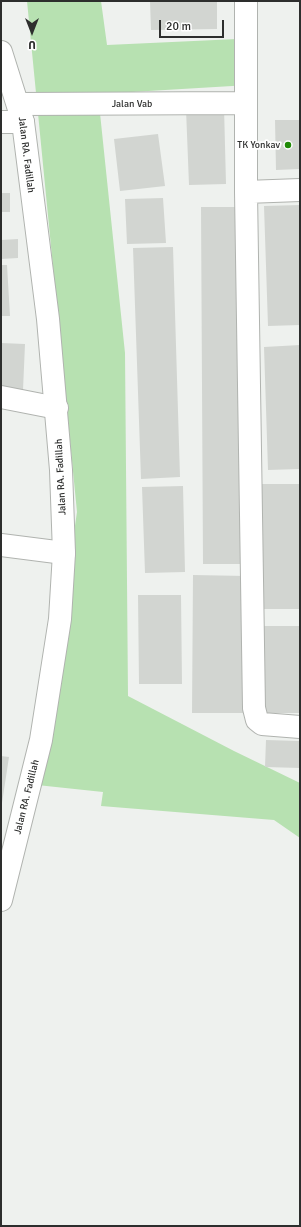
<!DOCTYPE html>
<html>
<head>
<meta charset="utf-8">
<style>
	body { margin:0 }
	#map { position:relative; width:301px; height:1227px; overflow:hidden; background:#eef1ee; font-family:Signika,sans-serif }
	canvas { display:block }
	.frame { position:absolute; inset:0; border:2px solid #2d2e2d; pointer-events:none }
	.north { position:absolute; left:12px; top:12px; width:40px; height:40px; -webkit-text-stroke:3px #fff; paint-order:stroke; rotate:180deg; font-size:11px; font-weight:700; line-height:16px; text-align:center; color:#2d2e2d }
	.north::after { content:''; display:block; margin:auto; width:14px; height:18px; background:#2d2e2d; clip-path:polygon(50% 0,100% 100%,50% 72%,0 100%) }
	.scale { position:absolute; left:159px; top:20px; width:65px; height:18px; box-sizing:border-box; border:2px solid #2d2e2d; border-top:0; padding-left:5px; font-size:12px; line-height:14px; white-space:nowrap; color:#2d2e2d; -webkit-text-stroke:3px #fff; paint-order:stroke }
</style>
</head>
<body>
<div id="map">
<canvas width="301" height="1227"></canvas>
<div class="frame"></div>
<div class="north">U</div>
<div class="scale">20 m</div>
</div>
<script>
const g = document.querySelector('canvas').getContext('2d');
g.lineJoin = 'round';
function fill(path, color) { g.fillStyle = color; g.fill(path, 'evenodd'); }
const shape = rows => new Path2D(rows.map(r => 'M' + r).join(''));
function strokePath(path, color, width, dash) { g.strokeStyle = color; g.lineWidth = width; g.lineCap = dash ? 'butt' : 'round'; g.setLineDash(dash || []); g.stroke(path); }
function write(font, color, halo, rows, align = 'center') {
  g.font = font + ' Signika,sans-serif'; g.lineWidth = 3.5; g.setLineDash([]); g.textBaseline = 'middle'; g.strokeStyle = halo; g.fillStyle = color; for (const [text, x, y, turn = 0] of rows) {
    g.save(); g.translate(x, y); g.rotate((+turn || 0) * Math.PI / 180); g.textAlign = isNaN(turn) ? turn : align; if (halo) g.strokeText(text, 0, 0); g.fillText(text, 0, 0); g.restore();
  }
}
const green = shape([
	[27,1,101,1,107,45,237,39,249,85,98,94,125,353,128,696,234,751,300,783,300,838,274,820,101,806,103,792,37,785,77,512]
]);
const building = shape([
	[150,1,217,1,217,29,151,30],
	[224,107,226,184,189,185,186,109],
	[275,120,300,120,300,169,276,170],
	[158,134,165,186,120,191,114,139],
	[1,193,10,193,10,212,1,212],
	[163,198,166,243,127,244,125,199],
	[300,205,300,325,268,326,264,206],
	[201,207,239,207,241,564,203,564],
	[18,239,18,258,1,259,1,240],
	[173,247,180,477,141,479,133,248],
	[1,265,7,265,10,316,1,316],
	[1,343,25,344,23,390,1,389],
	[300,345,300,469,268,470,264,347],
	[260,484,300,484,300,609,260,609],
	[183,486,185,572,145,573,142,487],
	[193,575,246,576,245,713,192,713],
	[138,595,181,595,182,684,139,684],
	[263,626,300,626,300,713,263,713],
	[266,740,300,741,300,768,265,767],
	[1,756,9,757,2,803,1,803]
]);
const minor = shape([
	[246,1,246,192,254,708,257,720,262,724,300,727],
	[18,104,246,103],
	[1,122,23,122],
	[246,192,300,190],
	[1,397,57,408],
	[1,545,64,553]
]);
const secondary = shape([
	[1,52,23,122,48,319,61,470,64,553,60,619,41,740,1,900]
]);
const markers = [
	[288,145,4,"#208a06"]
];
const streetNames = [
	["Jalan Vab",132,104],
	["Jalan RA. Fadillah",26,155,83],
	["Jalan RA. Fadillah",61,477,-93],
	["Jalan RA. Fadillah",27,797,-76]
];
const poiNames = [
	["TK Yonkav",280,145]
];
fill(green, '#b7e1b1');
fill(building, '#d2d5d1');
strokePath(minor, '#b0b3af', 24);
strokePath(secondary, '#b0b3af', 24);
strokePath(minor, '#fff', 22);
strokePath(secondary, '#fff', 22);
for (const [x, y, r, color] of markers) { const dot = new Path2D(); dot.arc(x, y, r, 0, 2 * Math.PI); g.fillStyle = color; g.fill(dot); strokePath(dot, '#fff', 1.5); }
write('10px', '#2d2e2d', '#fff', streetNames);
write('10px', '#2d2e2d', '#fff', poiNames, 'right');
</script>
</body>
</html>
